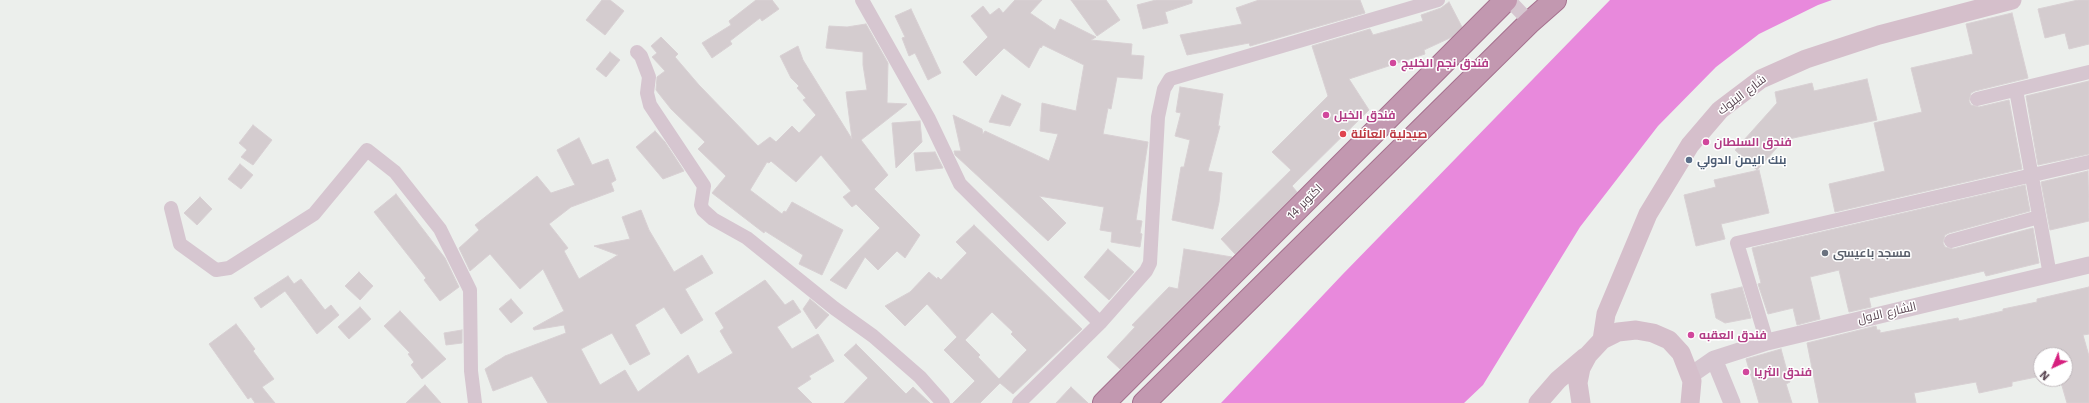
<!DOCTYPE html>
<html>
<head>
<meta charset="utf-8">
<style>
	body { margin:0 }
	#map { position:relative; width:2089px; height:403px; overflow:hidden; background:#ecefec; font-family:"Work Sans",sans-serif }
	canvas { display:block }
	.north { position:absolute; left:2033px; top:347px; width:40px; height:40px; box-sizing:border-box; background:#fff; border:1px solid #bdb5b9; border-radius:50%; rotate:224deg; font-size:11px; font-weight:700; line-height:16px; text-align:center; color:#594551 }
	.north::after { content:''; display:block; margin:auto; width:14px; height:18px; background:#d61f7e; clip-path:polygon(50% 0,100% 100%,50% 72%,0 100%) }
</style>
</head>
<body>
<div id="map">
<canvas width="2089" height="403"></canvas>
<div class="north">N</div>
</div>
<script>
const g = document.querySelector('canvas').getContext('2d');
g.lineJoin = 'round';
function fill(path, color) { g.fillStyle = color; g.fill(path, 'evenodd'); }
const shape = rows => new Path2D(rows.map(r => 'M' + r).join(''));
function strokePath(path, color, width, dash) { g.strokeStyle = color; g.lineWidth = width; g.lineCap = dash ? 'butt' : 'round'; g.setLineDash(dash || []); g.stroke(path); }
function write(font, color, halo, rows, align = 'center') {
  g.font = font + ' "Work Sans",Cairo,sans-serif'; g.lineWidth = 3; g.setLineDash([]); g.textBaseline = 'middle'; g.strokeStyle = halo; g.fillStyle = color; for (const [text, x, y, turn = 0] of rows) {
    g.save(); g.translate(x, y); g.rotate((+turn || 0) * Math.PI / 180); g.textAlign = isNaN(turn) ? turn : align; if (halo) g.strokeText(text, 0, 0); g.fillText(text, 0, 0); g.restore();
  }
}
const water = shape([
	[1610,0,1832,0,1818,5,1759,34,1716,67,1658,126,1580,227,1483,385,1464,403,1221,403,1342,275]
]);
const building = shape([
	[602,0,610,0,624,11,605,35,586,20,602,0],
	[756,0,772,0,779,9,762,21,760,18,730,41,732,44,712,58,702,43,731,25,729,21,756,0],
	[1015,0,1042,0,1030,13,1055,30,1060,19,1096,37,1091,40,1132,44,1131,55,1144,56,1142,79,1117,77,1111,109,1108,108,1103,134,1148,142,1136,220,1142,221,1140,233,1142,234,1140,247,1111,242,1112,232,1100,230,1104,207,1039,196,1066,223,1048,241,955,155,954,151,961,151,953,115,982,129,983,134,985,131,1049,161,1058,134,1040,131,1042,103,1076,111,1084,65,1043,45,1041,48,1040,47,1029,68,1004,48,976,76,963,62,988,37,971,16,983,6,990,15,999,8,1003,13,1015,0],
	[1071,0,1106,0,1120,20,1097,36,1071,0],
	[1156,0,1192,0,1192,3,1165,12,1168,23,1143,29,1137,5,1156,0],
	[1259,0,1360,0,1365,13,1250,46,1249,43,1187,55,1180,35,1242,24,1236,8,1259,0],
	[2078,0,2089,0,2089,44,2069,49,2065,33,2045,38,2038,9,2078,0],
	[1449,2,1462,27,1452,37,1424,50,1425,54,1349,79,1369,110,1292,186,1297,192,1235,254,1221,239,1291,170,1272,152,1328,96,1312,46,1370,29,1373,35,1423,21,1421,15,1441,8,1449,2],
	[911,9,941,73,928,80,915,53,909,56,902,38,905,37,895,16,911,9],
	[2012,13,2028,78,1975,91,1971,93,1969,101,1971,105,1979,107,2009,100,2022,169,1835,212,1829,184,1885,171,1874,123,1922,112,1911,68,1973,54,1966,24,2012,13],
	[866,24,888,63,887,103,907,104,861,140,888,175,874,189,920,235,905,258,897,251,878,270,865,257,846,289,830,280,880,228,856,204,852,207,843,197,851,191,821,155,796,182,771,161,769,163,767,162,750,190,782,214,784,211,786,212,792,202,843,230,822,275,799,264,803,255,765,231,764,233,712,193,726,176,698,149,705,142,671,109,656,90,657,77,665,71,652,57,657,53,651,46,661,37,678,54,675,57,699,85,758,146,770,137,776,142,792,126,799,133,816,115,803,100,806,98,797,88,799,86,791,78,780,56,798,46,803,60,852,139,846,92,867,90,863,65,863,52,826,48,829,26,847,27,866,24],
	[610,52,620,60,606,77,596,69,610,52],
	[1867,79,1877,120,1784,140,1757,170,1735,150,1777,103,1775,92,1812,83,1814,91,1867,79],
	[2089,81,2089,154,2038,165,2026,96,2089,81],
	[1180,87,1223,94,1218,126,1220,126,1208,171,1222,173,1219,202,1213,229,1172,220,1181,167,1184,167,1190,140,1175,136,1181,113,1176,112,1180,87],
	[1002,95,1021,104,1010,126,989,122,1002,95],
	[920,121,922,142,896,168,892,123,920,121],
	[253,125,272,140,253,165,241,157,247,150,239,143,253,125],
	[655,131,665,142,684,171,663,179,636,147,655,131],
	[579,138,592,165,608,159,616,180,611,183,614,191,571,207,549,224,568,248,564,251,579,279,618,255,594,246,630,239,622,217,641,210,649,230,674,272,702,255,713,273,685,289,703,320,681,334,664,307,635,325,650,354,630,365,612,333,581,349,600,385,625,370,638,392,688,355,698,374,733,353,720,331,724,328,715,313,765,280,785,305,793,300,801,312,777,327,792,349,818,334,834,361,809,376,811,379,797,388,812,403,548,403,532,376,493,391,485,369,505,356,566,333,564,325,534,330,533,328,564,311,543,269,520,289,490,254,470,271,459,248,479,230,475,225,537,176,551,193,575,185,557,150,579,138],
	[935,152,943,168,916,171,914,153,935,152],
	[240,164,253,175,241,189,228,179,240,164],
	[1759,170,1769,213,1721,224,1725,239,1696,246,1684,195,1716,187,1714,180,1759,170],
	[2088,171,2089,221,2050,230,2041,182,2088,171],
	[2025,185,2030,211,1949,233,1945,235,1943,243,1945,247,1953,249,2033,228,2039,263,1986,276,1984,271,1869,298,1871,307,1849,312,1839,270,1810,277,1820,319,1797,325,1793,308,1768,314,1758,284,1761,283,1752,248,2025,185],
	[396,194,445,258,459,287,440,301,424,280,426,278,374,212,396,194],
	[200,197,212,209,197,225,184,213,200,197],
	[974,225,1082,329,1013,394,1000,383,980,403,953,403,975,381,944,350,957,337,927,304,905,326,885,306,910,292,929,272,937,279,938,277,941,280,967,253,956,242,974,225],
	[992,312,1013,332,1011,334,1027,350,999,379,978,357,980,355,965,340,992,312],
	[1108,249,1134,272,1109,300,1084,277,1108,249],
	[1184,249,1232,257,1120,369,1107,357,1135,327,1132,325,1169,287,1178,289,1184,249],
	[359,272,373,286,360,300,345,286,359,272],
	[288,276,294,284,301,279,325,310,331,305,339,315,317,334,285,291,261,308,254,298,288,276],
	[1742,287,1751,318,1725,323,1716,318,1711,294,1742,287],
	[2089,287,2089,334,2083,335,2089,356,2089,403,2067,403,2060,379,2065,379,2065,355,2041,355,2041,376,2012,382,2012,386,1979,393,1976,382,1914,393,1916,403,1819,403,1807,343,1876,326,1877,330,1880,330,1880,333,1958,318,1959,321,2003,311,2003,309,2037,302,2037,299,2089,287],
	[511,299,523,313,511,323,499,309,511,299],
	[810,299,829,315,816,329,803,309,810,299],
	[360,307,371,319,349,339,338,327,360,307],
	[400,311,446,359,422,379,411,365,414,362,408,354,410,353,384,326,400,311],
	[236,324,255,349,253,351,274,379,262,387,275,403,255,403,251,397,248,399,209,344,236,324],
	[462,330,462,343,446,345,444,333,462,330],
	[856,344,906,394,913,387,930,403,844,403,868,378,844,355,856,344],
	[1781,349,1790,382,1786,384,1792,403,1759,403,1746,359,1781,349],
	[425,385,441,403,406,403,425,385],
	[1071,387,1088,403,1056,403,1071,387]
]);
const minor = shape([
	[862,0,929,119,960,184,1100,323,1146,271,1150,263,1158,117,1164,89,1170,79,1438,0],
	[1509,0,1530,22],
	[637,52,641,56,649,77,647,93,650,105,704,186,701,205,703,210,713,219,747,238,834,308,873,336,920,377,943,403],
	[2016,90,2050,275],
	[1977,99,2089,72],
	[171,208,180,244,216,270,229,268,314,214,367,150,395,172,440,229,470,290,471,371,475,403],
	[1951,241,2039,217],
	[1767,342,1737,243,2089,162],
	[1019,403,1100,323]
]);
const tertiary = shape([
	[1714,359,1732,403],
	[1691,375,1714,359,1767,342,2089,265]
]);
const secondary = shape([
	[1602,340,1606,314,1648,214,1690,145,1720,110,1761,79,1806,59,1879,35,2012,0],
	[1538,403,1558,380,1585,357],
	[1581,403,1578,383,1581,368,1588,355,1602,340,1618,332,1636,330,1653,333,1669,340,1681,353,1692,381,1690,403]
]);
const trunk = shape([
	[1104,403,1506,0],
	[1144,403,1530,22,1555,0]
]);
const markers = [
	[1393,63,4,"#d1479c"],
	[1326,115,4,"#d1479c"],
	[1343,134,4,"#e0444e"],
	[1706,142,4,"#d1479c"],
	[1689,160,4,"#5c6f8a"],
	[1825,253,4,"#6b7280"],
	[1691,335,4,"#d1479c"],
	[1746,372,4,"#d1479c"]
];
const hotelNames = [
	["فندق نجم الخليج",1401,63],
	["فندق الخيل",1334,115],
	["فندق السلطان",1714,142],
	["فندق العقبه",1699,335],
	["فندق الثريا",1754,372]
];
const streetNames = [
	["شارع البنوك",1742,95,-37],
	["14 اكتوبر",1305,202,-45],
	["الشارع الاول",1887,313,-13]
];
const healthNames = [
	["صيدلية العائلة",1351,134]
];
const serviceNames = [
	["بنك اليمن الدولي",1697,160]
];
const worshipNames = [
	["مسجد باعيسى",1833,253]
];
fill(water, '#e889dc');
fill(building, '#d4cccf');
strokePath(building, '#d8d0d3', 1);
strokePath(trunk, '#a5708e', 24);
strokePath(minor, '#d6c6d0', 14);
strokePath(tertiary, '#d6c6d0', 17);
strokePath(secondary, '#d5bfcb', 19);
strokePath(trunk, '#c298b0', 22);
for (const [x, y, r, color] of markers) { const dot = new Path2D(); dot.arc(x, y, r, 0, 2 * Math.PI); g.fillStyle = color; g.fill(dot); strokePath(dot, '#fff', 1.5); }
write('bold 12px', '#b23c85', '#fff', hotelNames, 'left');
write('12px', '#594551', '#fff', streetNames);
write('bold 12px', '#be3a42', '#fff', healthNames, 'left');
write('bold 12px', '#4e5e75', '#fff', serviceNames, 'left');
write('bold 12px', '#5b616d', '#fff', worshipNames, 'left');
</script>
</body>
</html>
